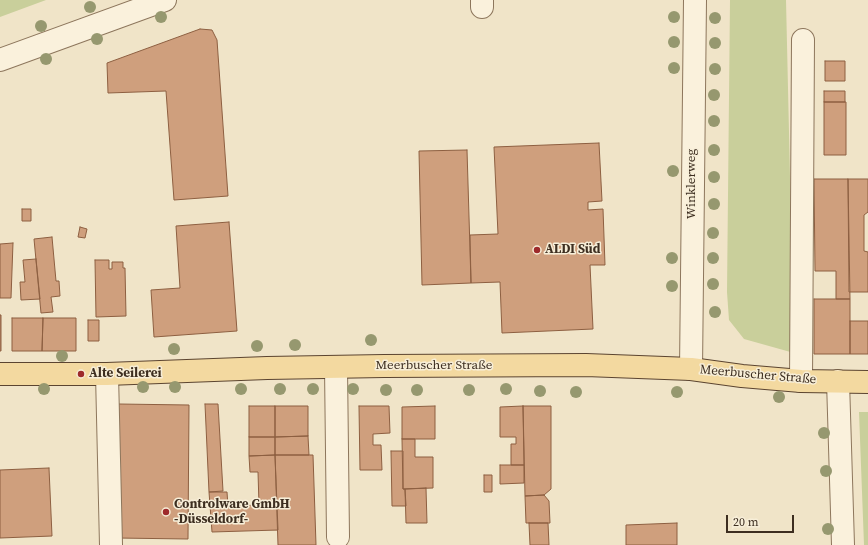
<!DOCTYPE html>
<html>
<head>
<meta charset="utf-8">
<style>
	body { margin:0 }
	#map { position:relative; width:868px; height:545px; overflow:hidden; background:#f0e4c8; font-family:"Source Serif 4",serif }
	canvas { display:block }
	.scale { position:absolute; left:726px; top:515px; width:68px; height:18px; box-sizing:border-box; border:2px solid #3d2e20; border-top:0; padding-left:5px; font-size:12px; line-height:14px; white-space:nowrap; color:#3d2e20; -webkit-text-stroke:3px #f7eed8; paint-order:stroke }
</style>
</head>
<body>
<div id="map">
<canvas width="868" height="545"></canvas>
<div class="scale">20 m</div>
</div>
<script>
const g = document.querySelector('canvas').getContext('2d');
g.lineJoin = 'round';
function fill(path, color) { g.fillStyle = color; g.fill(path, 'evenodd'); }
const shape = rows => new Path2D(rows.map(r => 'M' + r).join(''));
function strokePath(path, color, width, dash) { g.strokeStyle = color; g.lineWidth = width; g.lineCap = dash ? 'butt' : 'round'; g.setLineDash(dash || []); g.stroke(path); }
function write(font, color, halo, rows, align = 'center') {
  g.font = font + ' "Source Serif 4",serif'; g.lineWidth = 3; g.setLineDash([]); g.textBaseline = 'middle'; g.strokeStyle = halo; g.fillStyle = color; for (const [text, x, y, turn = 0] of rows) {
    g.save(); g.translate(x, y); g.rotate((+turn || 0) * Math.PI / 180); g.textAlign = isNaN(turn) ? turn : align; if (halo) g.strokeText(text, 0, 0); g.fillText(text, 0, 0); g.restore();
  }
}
const green = shape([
	[0,0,46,0,0,17],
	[730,0,786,0,794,353,744,339,729,320,727,292],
	[859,412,868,412,868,545,864,545]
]);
const building = shape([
	[200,29,212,30,217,40,228,196,174,200,166,91,108,93,107,63,200,29],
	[825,61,845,61,845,81,825,81,825,61],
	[824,91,845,91,845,102,824,102,824,91],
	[824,102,846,102,846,155,824,155,824,102],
	[599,143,602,201,588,202,588,210,603,209,605,265,590,265,593,329,502,333,500,282,471,283,470,235,498,234,494,147,599,143],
	[467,150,471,283,422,285,419,151,467,150],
	[814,179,848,179,850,299,836,299,836,271,815,271,814,179],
	[848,179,868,179,868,212,864,215,864,251,868,252,868,292,849,292,848,179],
	[22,209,31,209,31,221,22,221,22,209],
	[229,222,237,331,154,337,151,290,180,288,176,226,229,222],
	[80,227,87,229,85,238,78,237,80,227],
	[52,237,56,281,59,281,60,296,51,297,53,312,41,313,34,239,52,237],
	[13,243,11,298,0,298,0,244,13,243],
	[36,259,40,299,21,300,20,282,25,282,23,260,36,259],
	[95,260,109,260,109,269,112,269,112,262,123,262,123,268,125,268,126,316,96,317,95,260],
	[814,299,850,299,850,354,814,354,814,299],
	[0,315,1,315,1,351,0,351,0,315],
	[12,318,43,318,42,351,12,351,12,318],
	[43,318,76,318,76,351,42,351,43,318],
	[88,320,99,320,99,341,88,341,88,320],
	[850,321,868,321,868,354,850,354,850,321],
	[118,404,189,405,188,539,117,538,118,404],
	[205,404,218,404,223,491,209,492,205,404],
	[249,406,275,406,275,437,249,437,249,406],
	[275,406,308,406,308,436,275,437,275,406],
	[359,406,389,406,390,433,373,434,373,445,381,445,382,470,360,470,359,406],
	[435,406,435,439,402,439,402,407,435,406],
	[523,406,524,465,511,465,511,444,516,444,516,437,500,437,500,407,523,406],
	[523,406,551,406,551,489,544,495,525,496,523,406],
	[308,436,309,455,275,455,275,437,308,436],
	[249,437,275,437,275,455,249,456,249,437],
	[402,439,415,439,415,457,433,457,433,488,403,489,402,439],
	[391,451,403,451,403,489,405,489,406,506,392,506,391,451],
	[275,455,313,455,316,545,278,545,275,455],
	[275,455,278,530,212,532,209,492,227,492,228,506,259,505,258,472,250,472,249,456,275,455],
	[500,465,524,465,524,483,500,484,500,465],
	[49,468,52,536,0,538,0,470,49,468],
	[484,475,492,475,492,492,484,492,484,475],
	[426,488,427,523,406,523,405,489,426,488],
	[544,495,549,501,550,523,526,523,525,496,544,495],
	[529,523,548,523,549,545,530,545,529,523],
	[677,523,677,545,626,545,626,525,677,523]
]);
const minor = shape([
	[482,0,482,7],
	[0,60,165,0],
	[336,367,338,537],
	[691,369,695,0],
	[107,374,111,545],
	[801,381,803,40],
	[838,381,843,545]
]);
const major = shape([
	[0,374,107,374,267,368,384,366,586,365,691,369,742,376,801,381,868,382]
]);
const trees = [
	[90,7],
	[161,17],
	[674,17],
	[715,18],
	[41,26],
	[97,39],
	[674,42],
	[715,43],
	[46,59],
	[674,68],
	[715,69],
	[714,95],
	[714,121],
	[714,150],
	[673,171],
	[714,177],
	[714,204],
	[713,233],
	[672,258],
	[713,258],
	[713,284],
	[672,286],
	[715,312],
	[371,340],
	[295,345],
	[257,346],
	[174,349],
	[62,356],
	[143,387],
	[175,387],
	[44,389],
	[241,389],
	[280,389],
	[313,389],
	[353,389],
	[506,389],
	[386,390],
	[417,390],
	[469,390],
	[540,391],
	[576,392],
	[677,392],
	[779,397],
	[824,433],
	[826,471],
	[828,529]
];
const markers = [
	[537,250,4,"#9e2a2b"],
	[81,374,4,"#9e2a2b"],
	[166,512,4,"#9e2a2b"]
];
const streetNames = [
	["Winklerweg",692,184,-90],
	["Meerbuscher Straße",434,366],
	["Meerbuscher Straße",758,375,5]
];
const poiNames = [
	["ALDI Süd",545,250],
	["Alte Seilerei",89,374],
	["Controlware GmbH",174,505],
	["-Düsseldorf-",174,520]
];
fill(green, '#c9cf9b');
fill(building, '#cf9f7d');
strokePath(building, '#8d5f41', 1);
strokePath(minor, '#8d765c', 24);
strokePath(major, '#5b4430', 24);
strokePath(minor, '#faf1dc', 22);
strokePath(major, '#f3d9a0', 22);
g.fillStyle = '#96986f';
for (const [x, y] of trees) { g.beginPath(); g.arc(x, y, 6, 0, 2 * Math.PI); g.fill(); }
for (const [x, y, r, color] of markers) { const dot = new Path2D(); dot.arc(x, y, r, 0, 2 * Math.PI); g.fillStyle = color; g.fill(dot); strokePath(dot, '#f7eed8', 1.5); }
write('13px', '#3d2e20', '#f7eed8', streetNames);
write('bold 13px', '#3d2e20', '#f7eed8', poiNames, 'left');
</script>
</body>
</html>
